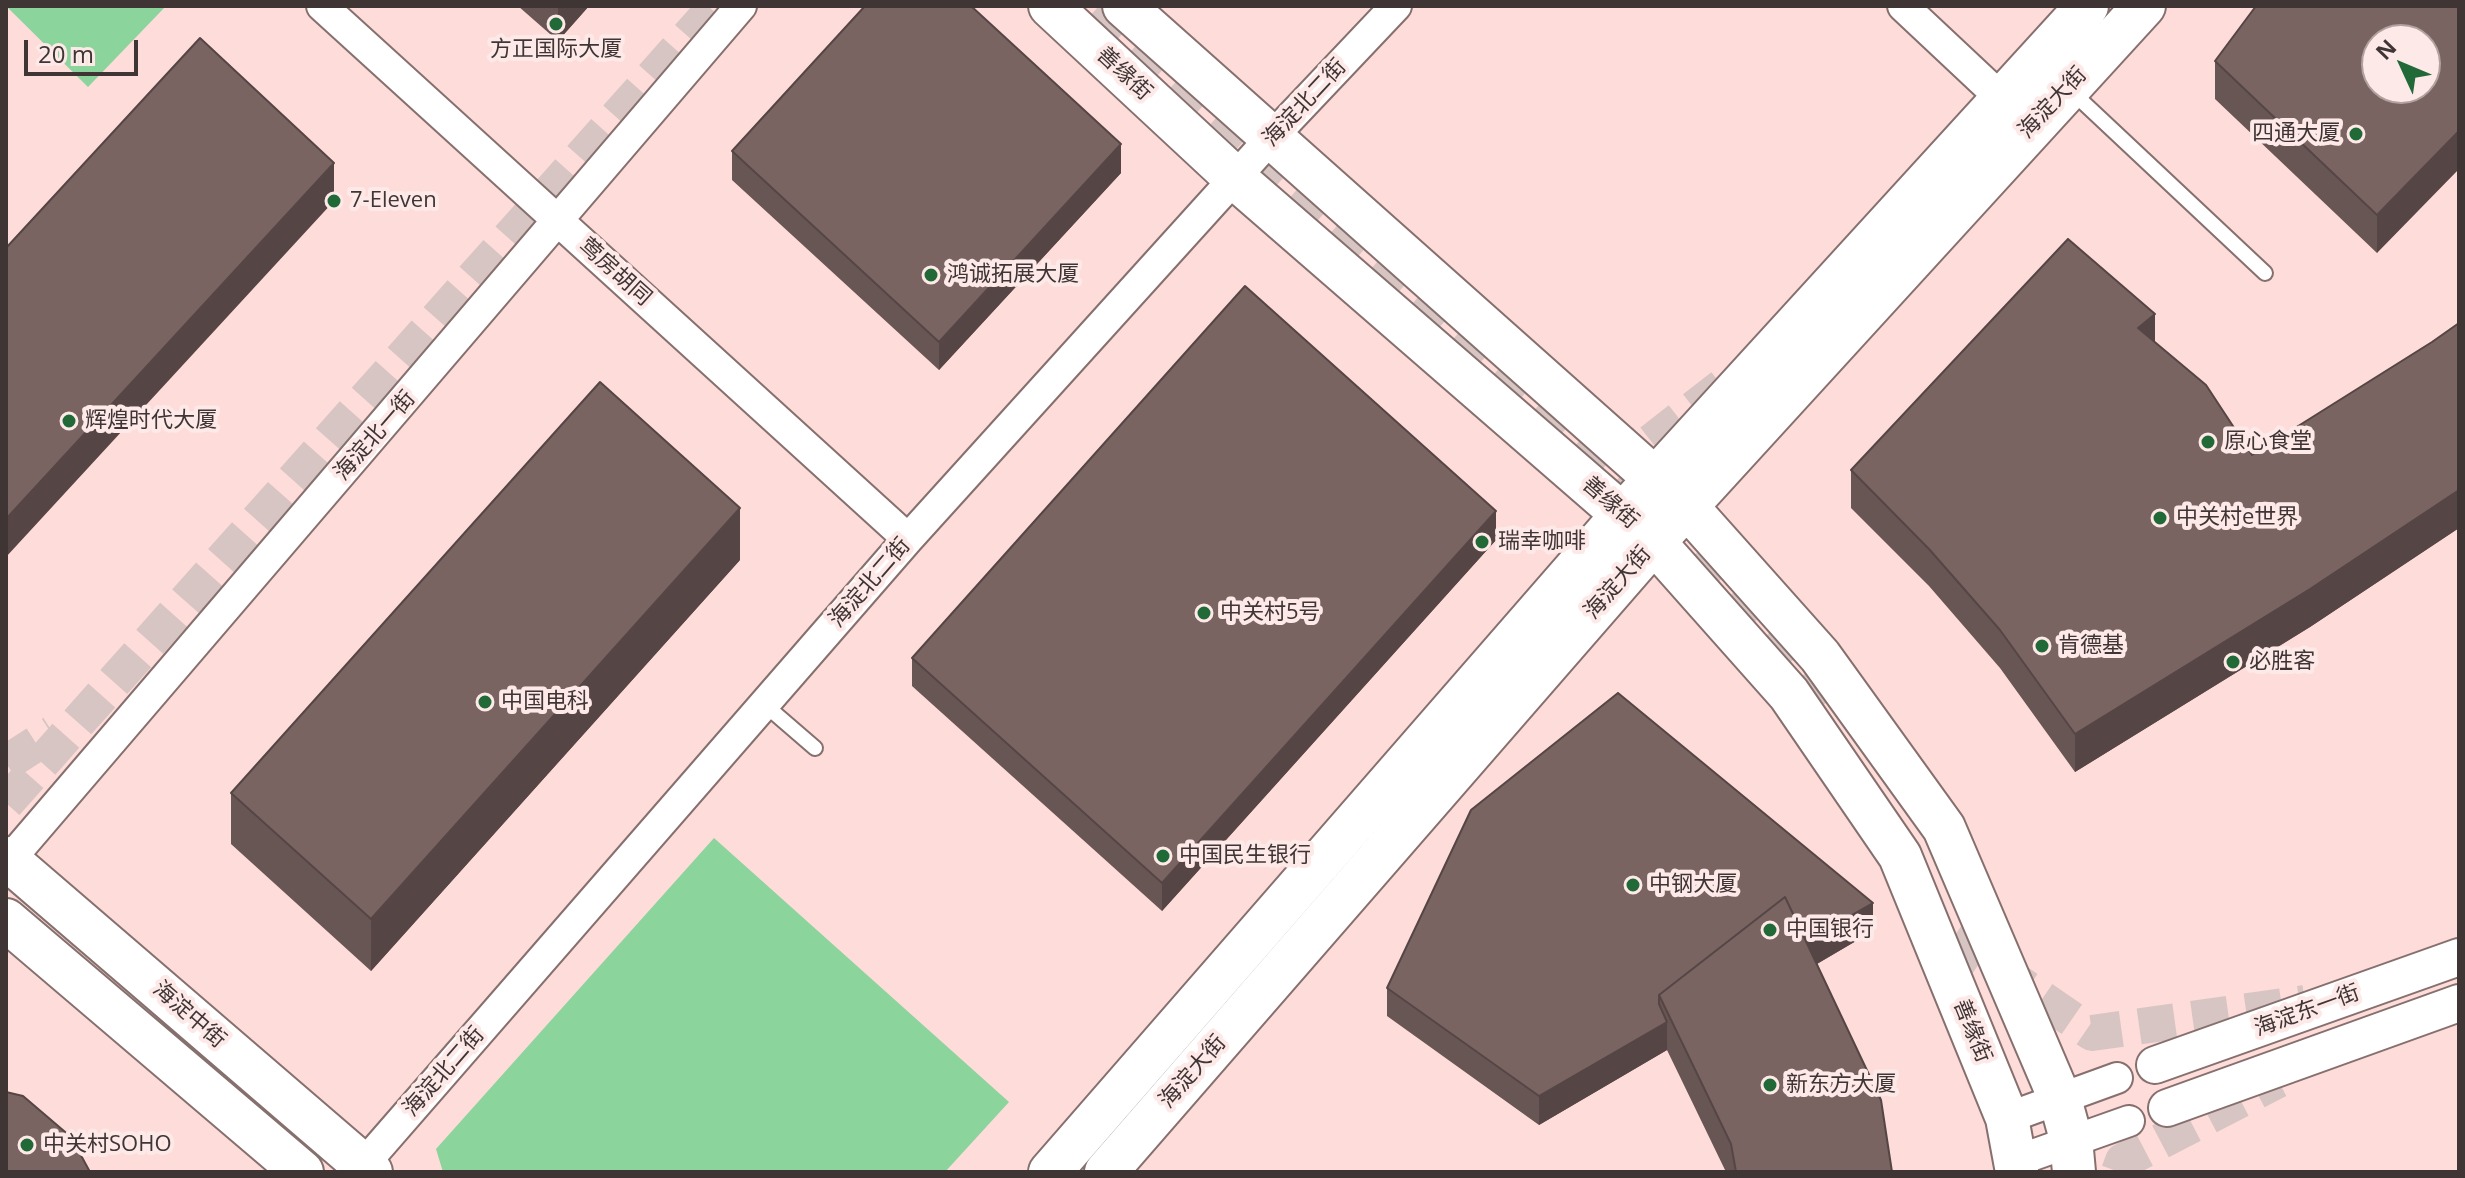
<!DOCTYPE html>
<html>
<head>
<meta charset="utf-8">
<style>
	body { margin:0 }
	#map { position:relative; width:2465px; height:1178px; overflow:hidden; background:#fde9e7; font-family:"Open Sans",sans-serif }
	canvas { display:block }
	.frame { position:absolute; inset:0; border:8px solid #3f3534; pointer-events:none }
	.north { position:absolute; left:2361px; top:24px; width:80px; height:80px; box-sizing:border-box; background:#fde9e7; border:2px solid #b1a19f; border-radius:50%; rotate:314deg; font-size:22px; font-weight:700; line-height:32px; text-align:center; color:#3f3534 }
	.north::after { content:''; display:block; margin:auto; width:28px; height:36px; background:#216a38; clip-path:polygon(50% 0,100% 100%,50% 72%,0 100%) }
	.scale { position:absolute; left:24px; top:40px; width:114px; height:36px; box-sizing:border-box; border:4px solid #3f3534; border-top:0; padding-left:10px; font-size:24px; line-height:28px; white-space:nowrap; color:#3f3534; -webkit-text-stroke:6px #fde9e7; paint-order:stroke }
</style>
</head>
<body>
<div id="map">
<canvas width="2465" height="1178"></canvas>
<div class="frame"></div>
<div class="north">N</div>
<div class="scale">20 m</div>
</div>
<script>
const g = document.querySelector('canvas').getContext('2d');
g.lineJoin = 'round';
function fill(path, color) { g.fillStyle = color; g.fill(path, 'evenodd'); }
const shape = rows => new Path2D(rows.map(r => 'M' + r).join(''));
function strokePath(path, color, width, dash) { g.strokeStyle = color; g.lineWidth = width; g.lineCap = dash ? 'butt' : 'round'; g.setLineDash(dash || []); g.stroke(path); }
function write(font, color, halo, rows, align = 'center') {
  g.font = font + ' "Open Sans","Noto Sans SC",sans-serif'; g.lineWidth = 8; g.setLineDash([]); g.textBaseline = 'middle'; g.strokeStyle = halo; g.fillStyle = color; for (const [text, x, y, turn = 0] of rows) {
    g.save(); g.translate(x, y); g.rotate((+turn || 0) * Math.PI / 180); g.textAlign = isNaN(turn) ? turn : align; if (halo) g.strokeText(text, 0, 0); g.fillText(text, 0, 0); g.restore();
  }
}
const built = shape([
	[6,6,2459,6,2459,1172,6,1172],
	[2377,40,2425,40,2425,88,2377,88]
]);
const green = shape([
	[6,6,166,6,88,87],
	[714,838,1009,1102,945,1172,443,1172,436,1149]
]);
const tertiaryTunnel = shape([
	[1090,16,1650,509,1790,659,1831,720],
	[1600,442,1608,447,1647,445,1723,386],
	[6,763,53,733],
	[6,803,716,6],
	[1953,938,2092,1033,2305,1003],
	[2119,1172,2123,1161,2278,1080]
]);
const service = shape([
	[2070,90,2265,273],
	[764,704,815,748]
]);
const minor = shape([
	[322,6,908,539],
	[1903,6,2001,98,2020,95],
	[6,864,741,6],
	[2007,1118,2117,1078],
	[2016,1161,2129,1121],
	[357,1172,908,539,1271,138,1396,6]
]);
const tertiary = shape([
	[2155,1065,2459,957],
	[2167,1108,2459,1003]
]);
const secondary = shape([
	[1050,6,1236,179,1654,542,1789,694,1900,856,2007,1118,2017,1172],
	[1124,6,1688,508,1820,656,1944,828,2060,1099,2071,1139,2074,1172],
	[6,858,371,1172],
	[6,920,302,1172],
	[1050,1172,1623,514,2087,6],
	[1106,1172,1654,542,2144,6]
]);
const wall = shape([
	[518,6,589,6,558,41],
	[2459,6,2377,253,2215,99,2215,61],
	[732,151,1121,173,939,370,732,180],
	[2459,323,2459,528,2310,627,2075,772,2000,668,1929,586,1851,508,1851,470,2155,343,2252,455,2432,342],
	[1496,540,1162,911,912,686,912,658],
	[740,560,371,971,231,844,231,793],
	[1873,931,1817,964,1892,1172,1726,1172,1667,1050,1539,1125,1387,1016,1387,988]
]);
const shadedWall = shape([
	[558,6,589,6,558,41],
	[2459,131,2459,169,2377,253,2377,215],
	[1121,144,1121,173,939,370,939,342],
	[334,163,334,201,6,557,6,519],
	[2155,314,2155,352,2138,328],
	[2459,490,2459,528,2310,627,2075,772,2075,734],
	[740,508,740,560,371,971,371,919],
	[1496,511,1496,540,1162,911,1162,883],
	[1873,903,1873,931,1803,972,1803,943],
	[1667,1022,1667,1050,1539,1125,1539,1096]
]);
const building = shape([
	[865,6,971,6,1121,144,939,342,732,151,865,6],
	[2256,6,2459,6,2459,131,2377,215,2215,61,2256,6],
	[2377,40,2425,40,2425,88,2377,88,2377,40],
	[200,38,334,163,6,519,6,248,200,38],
	[2068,239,2155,314,2138,328,2206,385,2252,455,2432,342,2459,323,2459,490,2310,589,2075,734,2000,630,1929,549,1851,470,2068,239],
	[1245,286,1496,511,1162,883,912,658,1245,286],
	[600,382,740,508,371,919,231,793,600,382],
	[1618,693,1873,903,1806,941,1785,897,1659,995,1659,1004,1667,1022,1539,1096,1387,988,1471,810,1618,693],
	[1785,897,1881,1100,1892,1172,1736,1172,1731,1144,1659,995,1785,897],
	[6,1092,23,1096,71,1137,90,1172,6,1172,6,1092]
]);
const markers = [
	[556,24,8,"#216a38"],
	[2356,134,8,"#216a38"],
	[334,201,8,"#216a38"],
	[931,275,8,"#216a38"],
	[69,421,8,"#216a38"],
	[2208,442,8,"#216a38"],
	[2160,518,8,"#216a38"],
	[1482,542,8,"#216a38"],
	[1204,613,8,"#216a38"],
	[2042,646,8,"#216a38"],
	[2233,662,8,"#216a38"],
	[485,702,8,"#216a38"],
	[1163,856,8,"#216a38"],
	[1633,885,8,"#216a38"],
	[1770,930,8,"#216a38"],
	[1770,1085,8,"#216a38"],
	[27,1145,8,"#216a38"]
];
const poiNames = [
	["方正国际大厦",556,50,"center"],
	["四通大厦",2340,134,"right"],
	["7-Eleven",350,201],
	["鸿诚拓展大厦",947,275],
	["辉煌时代大厦",85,421],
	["原心食堂",2224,442],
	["中关村e世界",2176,518],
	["瑞幸咖啡",1498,542],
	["中关村5号",1220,613],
	["肯德基",2058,646],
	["必胜客",2249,662],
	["中国电科",501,702],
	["中国民生银行",1179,856],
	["中钢大厦",1649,885],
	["中国银行",1786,930],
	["新东方大厦",1786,1085],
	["中关村SOHO",43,1145]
];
const streetNames = [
	["善缘街",1124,74,43],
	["海淀北二街",1305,103,-47],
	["海淀大街",2053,103,-47],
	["莺房胡同",615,272,42],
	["海淀北一街",375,436,-49],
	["善缘街",1610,503,41],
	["海淀北二街",870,583,-49],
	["海淀大街",1618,583,-49],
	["海淀东一街",2307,1011,-20],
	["海淀中街",189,1015,41],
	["善缘街",1972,1031,68],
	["海淀北二街",444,1072,-49],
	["海淀大街",1193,1072,-49]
];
fill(built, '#fedcda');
fill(green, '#8bd49b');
strokePath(tertiaryTunnel, '#d7c5c3', 36, [36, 18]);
strokePath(service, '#86706e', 18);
strokePath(minor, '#86706e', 34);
strokePath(tertiary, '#86706e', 40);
strokePath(secondary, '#86706e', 46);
strokePath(service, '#fff', 14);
strokePath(minor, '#fff', 30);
strokePath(tertiary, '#fff', 36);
strokePath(secondary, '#fff', 42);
fill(wall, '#685654');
fill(shadedWall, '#554645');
fill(building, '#796462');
strokePath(building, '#554645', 2);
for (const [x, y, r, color] of markers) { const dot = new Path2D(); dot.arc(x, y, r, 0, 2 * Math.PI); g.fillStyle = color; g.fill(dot); strokePath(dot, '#fde9e7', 3); }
write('22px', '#3f3534', '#fde9e7', poiNames, 'left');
write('22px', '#3f3534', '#fde9e7', streetNames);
</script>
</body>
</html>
